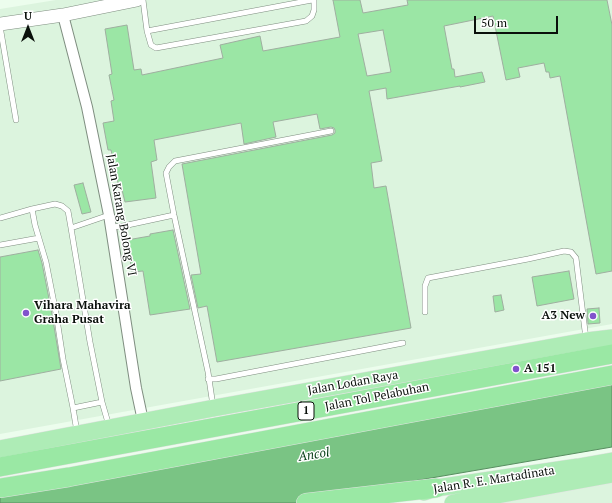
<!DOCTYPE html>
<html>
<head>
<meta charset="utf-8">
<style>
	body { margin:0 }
	#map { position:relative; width:612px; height:503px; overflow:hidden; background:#ecfded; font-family:"PT Serif",serif }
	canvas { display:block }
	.north { position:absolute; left:8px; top:8px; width:40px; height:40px; -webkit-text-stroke:3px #fff; paint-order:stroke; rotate:0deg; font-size:11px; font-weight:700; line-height:16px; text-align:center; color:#0a100b }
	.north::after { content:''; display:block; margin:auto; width:14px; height:18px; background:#0a100b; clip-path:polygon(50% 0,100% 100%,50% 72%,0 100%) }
	.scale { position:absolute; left:474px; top:16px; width:84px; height:18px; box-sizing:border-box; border:2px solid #0a100b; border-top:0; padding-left:5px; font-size:12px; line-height:14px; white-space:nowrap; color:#0a100b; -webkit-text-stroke:3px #fff; paint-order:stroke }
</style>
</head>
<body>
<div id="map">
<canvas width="612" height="503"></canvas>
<div class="north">U</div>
<div class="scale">50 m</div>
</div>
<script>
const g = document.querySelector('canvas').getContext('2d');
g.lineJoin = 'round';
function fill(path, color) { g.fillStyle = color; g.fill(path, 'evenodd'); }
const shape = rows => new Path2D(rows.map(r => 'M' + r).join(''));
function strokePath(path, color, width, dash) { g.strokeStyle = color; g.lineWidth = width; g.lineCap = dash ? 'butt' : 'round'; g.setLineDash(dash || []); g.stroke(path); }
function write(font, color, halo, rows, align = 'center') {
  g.font = font + ' "PT Serif",serif'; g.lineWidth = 3; g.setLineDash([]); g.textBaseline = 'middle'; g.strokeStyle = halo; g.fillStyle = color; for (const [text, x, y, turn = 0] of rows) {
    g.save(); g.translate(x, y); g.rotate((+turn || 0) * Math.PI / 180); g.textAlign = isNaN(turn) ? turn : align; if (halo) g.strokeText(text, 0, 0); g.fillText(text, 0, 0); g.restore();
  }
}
const built = shape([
	[56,0,612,0,612,324,0,434,0,9],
	[612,482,612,503,496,503]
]);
const water = shape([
	[612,382,612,447,361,490,319,503,0,503,0,494,612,382]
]);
const building = shape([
	[333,0,360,0,363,13,408,5,407,0,607,0,612,25,612,271,596,274,560,76,550,78,549,72,546,72,544,63,518,68,520,77,506,80,493,16,444,26,452,69,454,69,455,77,482,72,485,82,460,87,460,86,387,99,386,88,369,91,382,161,371,163,374,188,386,186,411,328,217,362,207,306,198,308,191,275,201,274,182,164,332,135,335,133,335,130,334,128,331,127,320,129,317,114,273,122,276,137,244,144,241,123,154,140,157,160,151,162,156,198,125,202,120,182,118,183,111,150,108,150,103,123,114,121,111,101,114,100,109,75,112,74,105,29,127,25,134,70,141,69,142,75,223,58,220,45,260,36,263,51,340,37,333,0],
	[383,30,391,72,367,76,358,34,383,30],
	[83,183,91,212,82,214,74,185,83,183],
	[173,230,190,309,150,315,143,271,132,272,127,240,150,236,150,234,173,230],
	[38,250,42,263,52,314,61,369,0,381,0,257,38,250],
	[569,271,574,299,537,306,532,277,569,271],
	[501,295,504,310,495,312,493,296,501,295],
	[599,308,600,323,588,324,587,309,599,308]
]);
const service = shape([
	[143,0,147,31,151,45,156,48,306,21,312,16,314,10,314,0],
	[0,26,16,120],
	[147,31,312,0],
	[32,209,55,204,62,206,68,211,71,228,90,342,102,402,73,408,77,432],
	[0,218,32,209,35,225,46,262,56,313,63,359,73,408],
	[111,227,123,226,174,215],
	[71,228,109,215],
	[0,245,39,238],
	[425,312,425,286,428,278,528,259,564,251,571,252,576,258,586,339],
	[208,379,216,379,403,343],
	[102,402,109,426],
	[213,406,208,372,174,215,166,173,169,167,175,161,331,131]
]);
const minor = shape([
	[63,15,87,107,109,215,136,388,143,421]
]);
const tertiary = shape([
	[0,24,63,15,137,0]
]);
const trunk = shape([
	[0,449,214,408,586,341,612,338],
	[424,492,436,488,578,467,612,461],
	[453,503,612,474]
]);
const motorway = shape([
	[0,467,612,354],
	[0,488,69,477,612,375],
	[306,503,436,488]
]);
const markers = [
	[26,313,4,"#8153cc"],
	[593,316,4,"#8153cc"],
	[516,369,4,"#8153cc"]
];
const shields = [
	[306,411,16]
];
const shieldNames = [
	["1",306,411]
];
const streetNames = [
	["Jalan Karang Bolong VI",121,215,80],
	["Jalan Lodan Raya",353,383,-10],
	["Jalan Tol Pelabuhan",377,397,-11],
	["Jalan R. E. Martadinata",494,480,-9]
];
const poiNames = [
	["Vihara Mahavira",34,306],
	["Graha Pusat",34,320],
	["A3 New",585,316,"right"],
	["A 151",524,369]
];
const waterNames = [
	["Ancol",314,455,-9]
];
fill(built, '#dcf4de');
fill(water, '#7ac484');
strokePath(water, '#588e60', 1);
fill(building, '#9be6a5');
strokePath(building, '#9fafa0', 1);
strokePath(service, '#7f8e80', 6);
strokePath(minor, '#7f8e80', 12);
strokePath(tertiary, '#7f8e80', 14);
strokePath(trunk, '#e2e2e2', 18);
strokePath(motorway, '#e2e2e2', 20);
strokePath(service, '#fff', 5);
strokePath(minor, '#fff', 10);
strokePath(tertiary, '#fff', 13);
strokePath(trunk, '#aeecb6', 17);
strokePath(motorway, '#9ae8a4', 19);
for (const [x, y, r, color] of markers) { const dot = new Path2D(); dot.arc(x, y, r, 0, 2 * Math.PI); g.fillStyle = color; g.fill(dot); strokePath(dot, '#fff', 1.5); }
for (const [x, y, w] of shields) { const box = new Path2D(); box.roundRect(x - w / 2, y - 9, w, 18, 3); g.fillStyle = '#fff'; g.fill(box); strokePath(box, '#0a100b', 1); }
write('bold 11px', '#0a100b', null, shieldNames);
write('12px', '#0a100b', '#fff', streetNames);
write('bold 12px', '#0a100b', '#fff', poiNames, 'left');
write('italic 13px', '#033c13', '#fff', waterNames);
</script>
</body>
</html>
